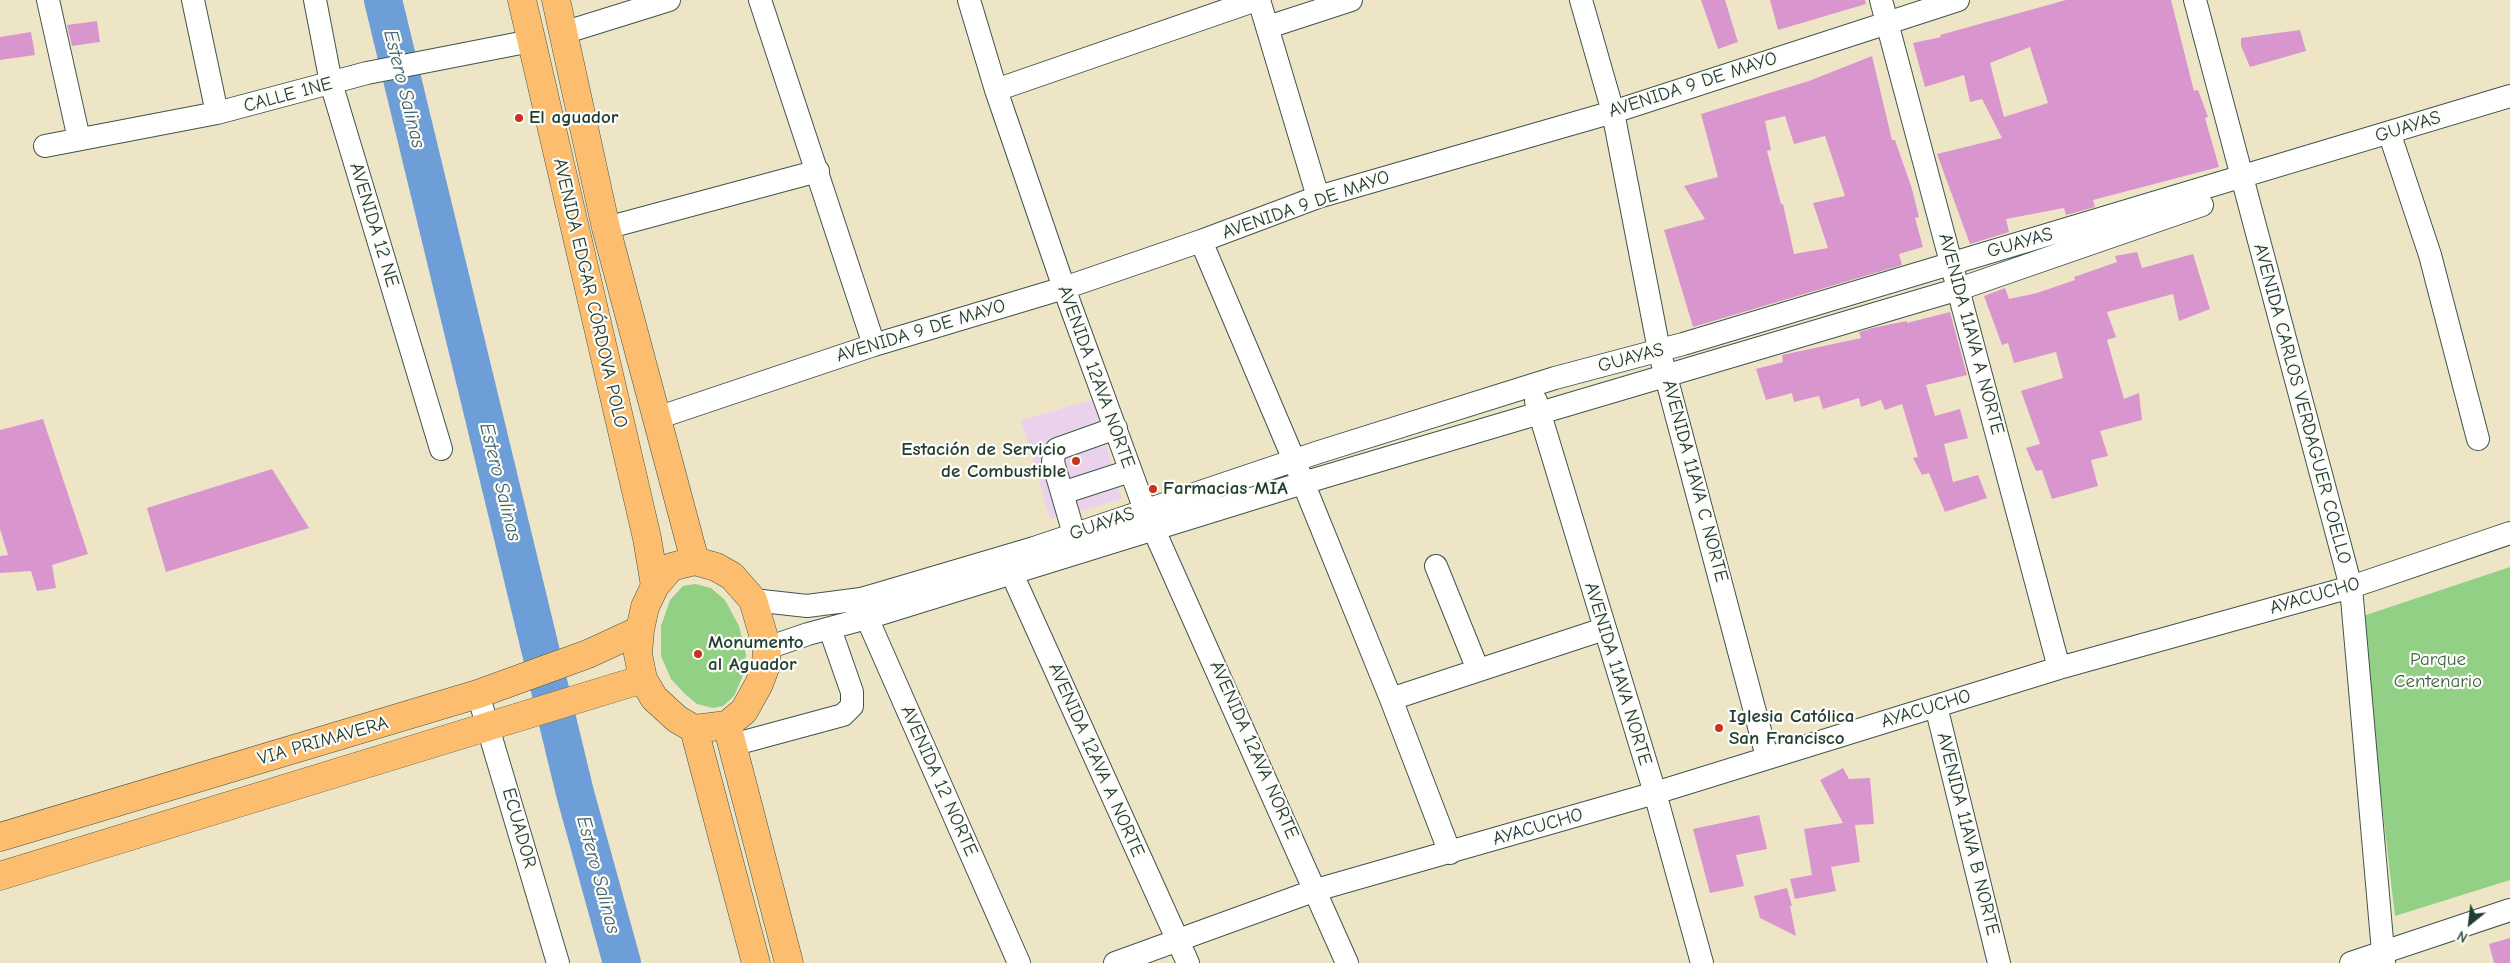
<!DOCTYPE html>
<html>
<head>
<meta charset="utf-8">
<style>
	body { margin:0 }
	#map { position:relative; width:2510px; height:963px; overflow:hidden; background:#eee5c7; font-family:"Comic Neue",sans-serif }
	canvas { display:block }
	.north { position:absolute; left:2445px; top:898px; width:50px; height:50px; -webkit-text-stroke:4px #fdfcf7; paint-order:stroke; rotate:209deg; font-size:14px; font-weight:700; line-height:20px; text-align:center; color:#1f3d34 }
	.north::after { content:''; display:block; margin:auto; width:18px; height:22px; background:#1f3d34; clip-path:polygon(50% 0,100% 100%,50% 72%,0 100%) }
</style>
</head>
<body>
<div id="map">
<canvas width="2510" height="963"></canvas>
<div class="north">N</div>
</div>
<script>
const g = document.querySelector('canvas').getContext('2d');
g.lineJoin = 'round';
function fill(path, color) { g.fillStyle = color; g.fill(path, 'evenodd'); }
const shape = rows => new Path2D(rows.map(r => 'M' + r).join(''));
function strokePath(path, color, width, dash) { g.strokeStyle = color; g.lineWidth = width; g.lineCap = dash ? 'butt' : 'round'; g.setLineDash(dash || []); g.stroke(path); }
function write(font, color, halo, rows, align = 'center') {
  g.font = font + ' "Comic Neue",sans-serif'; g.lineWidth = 4.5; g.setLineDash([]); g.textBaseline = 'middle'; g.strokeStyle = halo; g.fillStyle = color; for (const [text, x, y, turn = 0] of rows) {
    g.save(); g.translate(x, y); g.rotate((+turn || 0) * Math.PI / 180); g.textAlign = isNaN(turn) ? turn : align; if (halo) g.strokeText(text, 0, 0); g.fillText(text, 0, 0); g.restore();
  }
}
const built = shape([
	[1093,400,1122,499,1050,519,1021,420]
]);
const green = shape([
	[2510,567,2510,880,2395,916,2360,617],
	[695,584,711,588,725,600,739,626,746,655,742,678,734,696,723,706,713,708,697,704,685,694,671,679,661,656,661,626,670,600,683,586]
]);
const river = shape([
	[383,0,575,793,622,963]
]);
const building = shape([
	[1701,0,1725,0,1738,42,1718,49],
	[1770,0,1865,0,1866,4,1778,30],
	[2066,0,2171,0,2194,91,2198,90,2208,117,2205,118,2219,167,2093,200,2095,207,2066,215,2064,208,2006,219,2009,232,1970,244,1937,154,2002,138,1982,99,1970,102,1964,75,1925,87,1913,43,1941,37,1940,35],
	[2030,47,2048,103,2004,117,1990,63],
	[97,21,100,42,72,46,67,25],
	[2300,30,2306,51,2250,67,2241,46,2241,38],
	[31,32,35,55,0,60,0,37],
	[1872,56,1892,140,1895,140,1912,189,1919,217,1915,218,1923,247,1899,254,1902,265,1693,327,1664,230,1705,219,1684,186,1718,177,1701,114,1809,81],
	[1785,116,1794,144,1825,136,1845,196,1813,203,1828,248,1794,254,1783,204,1781,204,1767,151,1771,150,1765,121],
	[2137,252,2142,268,2193,254,2210,309,2179,321,2173,294,2107,312,2116,337,2107,340,2124,399,2139,393,2142,420,2100,431,2108,456,2091,460,2098,486,2052,499,2042,470,2036,471,2026,448,2040,444,2021,391,2063,378,2056,352,2014,363,2008,343,2002,345,1984,296,2005,288,2009,299,2037,293,2075,280,2074,277,2117,262,2115,256],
	[1950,312,1967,375,1926,385,1935,416,1960,409,1968,438,1944,444,1953,482,1978,475,1987,498,1945,512,1929,473,1922,475,1913,458,1918,457,1902,404,1885,410,1881,400,1861,407,1859,398,1823,409,1819,396,1794,402,1792,393,1766,400,1756,369,1783,362,1782,355,1861,338,1859,332,1872,328,1907,321,1907,323],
	[43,419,88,554,52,565,56,588,37,591,31,571,0,573,0,556,8,555,0,529,0,430],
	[272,469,309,528,166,572,147,508],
	[1843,768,1849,779,1870,778,1874,824,1855,825,1860,862,1831,867,1836,891,1795,899,1790,879,1812,875,1804,829,1843,823,1820,780],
	[1759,815,1767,849,1736,855,1744,886,1710,893,1693,829],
	[1787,888,1792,906,1790,906,1796,936,1760,918,1754,896],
	[2510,938,2510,963,2494,963,2489,944]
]);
const minor = shape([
	[48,0,79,139],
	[193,0,217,113],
	[315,0,331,83,441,449],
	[760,0,874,345],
	[969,0,996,90,1064,288,1145,510,1347,963],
	[1259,0,1318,197],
	[1581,0,1613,112,1659,350,1767,757],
	[1881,0,2059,668],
	[2195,0,2351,587,2384,963],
	[1268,27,1351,0],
	[563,33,669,0],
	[996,90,1256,0],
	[2393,144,2430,255,2478,439],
	[45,146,217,113,367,73,531,41],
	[606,228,818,171],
	[1201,241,1294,460,1391,699,1450,853],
	[1536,401,1655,793,1702,963],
	[657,418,874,345,1064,288,1201,241,1318,197,1613,112,1958,0],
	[1062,493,1130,471],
	[1074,534,1053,462,1054,454,1057,449,1116,428],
	[1009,560,1012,574,1188,963],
	[1436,566,1478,670],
	[753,600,807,606,861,599,885,592,1034,548,1319,452,1555,378,1683,344,2510,96],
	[863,604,867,618,1019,963],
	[767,648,808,634,867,618,1303,483,1959,289,2202,205],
	[478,694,558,963],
	[1391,699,1604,629],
	[1936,706,1999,963],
	[732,745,843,715,852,706,852,692,830,629],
	[1115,963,1316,890,1655,793,2059,668,2351,587,2510,533],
	[2351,963,2510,910]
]);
const major = shape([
	[522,0,647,538,655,586],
	[556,0,606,228,695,561],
	[695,561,716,567,732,576,753,600,767,648,766,665,759,684,744,711,727,725,694,729,677,719,654,698,643,679,638,654,640,630,645,607,655,586,671,567,695,561],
	[727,725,789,963],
	[694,729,756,963],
	[0,837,478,694,588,654,640,630],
	[0,876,643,679]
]);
const markers = [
	[519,118,5,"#c8321e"],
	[1076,461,5,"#c8321e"],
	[1153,489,5,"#c8321e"],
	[698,654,5,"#c8321e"],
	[1719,728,5,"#c8321e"]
];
const streetNames = [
	["AVENIDA 9 DE MAYO",1693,85,-18],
	["CALLE 1NE",288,95,-15],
	["GUAYAS",2408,127,-17],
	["AVENIDA 9 DE MAYO",1306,205,-19],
	["AVENIDA 12 NE",374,225,73],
	["GUAYAS",2020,243,-16],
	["AVENIDA EDGAR CÓRDOVA POLO",590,293,77],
	["AVENIDA 9 DE MAYO",921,331,-17],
	["AVENIDA 11AVA A NORTE",1971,334,75],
	["GUAYAS",1631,358,-15],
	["AVENIDA 12AVA NORTE",1096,377,70],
	["AVENIDA CARLOS VERDAGUER COELLO",2302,404,75],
	["AVENIDA 11AVA C NORTE",1695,481,75],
	["GUAYAS",1102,524,-19],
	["AYACUCHO",2315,596,-16],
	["AVENIDA 11AVA NORTE",1618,674,73],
	["AYACUCHO",1926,709,-17],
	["VIA PRIMAVERA",323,741,-16],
	["AVENIDA 12AVA NORTE",1254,750,66],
	["AVENIDA 12AVA A NORTE",1096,760,66],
	["AVENIDA 12 NORTE",939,781,66],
	["AYACUCHO",1538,827,-16],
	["ECUADOR",519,828,74],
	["AVENIDA 11AVA B NORTE",1968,834,76]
];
const poiNames = [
	["El aguador",529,118],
	["Estación de Servicio",1066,450,"right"],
	["de Combustible",1066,472,"right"],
	["Farmacias MIA",1163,489],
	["Monumento",708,643],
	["al Aguador",708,665],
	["Iglesia Católica",1729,717],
	["San Francisco",1729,739]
];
const parkNames = [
	["Parque",2438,660],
	["Centenario",2438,682]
];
const waterNames = [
	["Estero Salinas",404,89,76],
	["Estero Salinas",500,482,76],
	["Estero Salinas",598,875,75]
];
fill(built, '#ead1ec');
fill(green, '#92d086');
strokePath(river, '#6e9ed7', 38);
fill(building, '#d996ce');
strokePath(minor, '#3e564a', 24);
strokePath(major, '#3e564a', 29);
strokePath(minor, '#fff', 22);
strokePath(major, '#fcbd6f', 28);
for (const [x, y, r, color] of markers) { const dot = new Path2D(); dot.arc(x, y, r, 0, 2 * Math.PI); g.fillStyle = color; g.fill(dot); strokePath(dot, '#fdfcf7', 2); }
write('19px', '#1f3d34', '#fdfcf7', streetNames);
write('bold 19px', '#1f3d34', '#fdfcf7', poiNames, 'left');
write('19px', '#3c6248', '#fdfcf7', parkNames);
write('italic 20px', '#3b5f6d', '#fdfcf7', waterNames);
</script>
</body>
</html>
